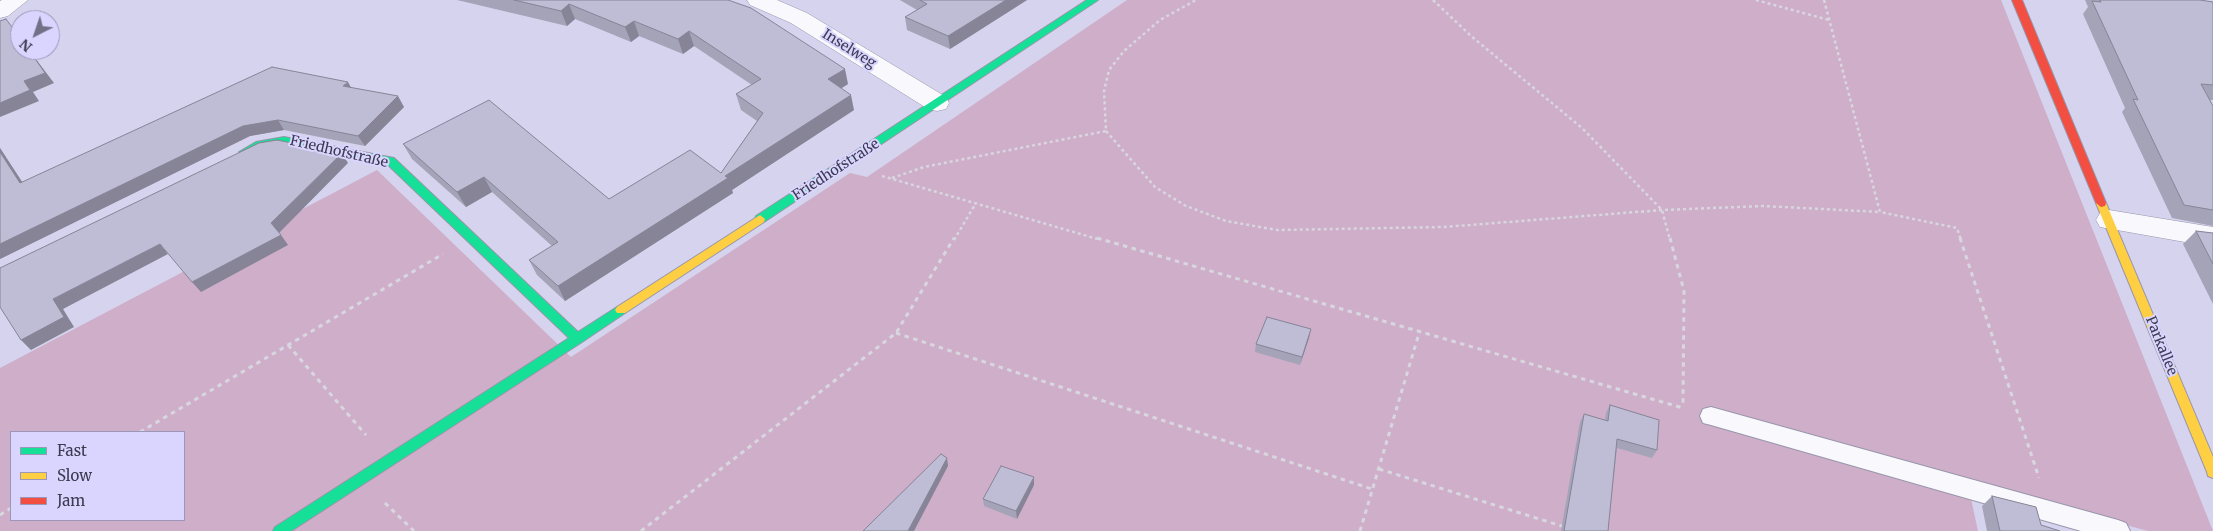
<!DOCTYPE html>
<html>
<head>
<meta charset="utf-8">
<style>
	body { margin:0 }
	#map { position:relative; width:2213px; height:531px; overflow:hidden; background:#d5d3ee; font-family:Merriweather,serif }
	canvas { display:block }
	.legend { position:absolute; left:10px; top:431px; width:175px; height:90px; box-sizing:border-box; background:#d9d5ff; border:1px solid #9a97b9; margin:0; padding:6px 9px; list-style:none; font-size:15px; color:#3c3a4f }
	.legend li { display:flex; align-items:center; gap:10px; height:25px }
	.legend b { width:25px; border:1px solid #9a97b9 }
	.north { position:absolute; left:10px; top:10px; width:50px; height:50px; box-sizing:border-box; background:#d9d5ff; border:1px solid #9a97b9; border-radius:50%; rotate:221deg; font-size:14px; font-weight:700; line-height:20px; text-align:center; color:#3c3a4f }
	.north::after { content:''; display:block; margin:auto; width:18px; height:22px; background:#727087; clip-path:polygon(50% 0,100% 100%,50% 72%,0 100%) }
</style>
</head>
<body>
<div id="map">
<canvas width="2213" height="531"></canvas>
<ul class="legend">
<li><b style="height:6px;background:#16e098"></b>Fast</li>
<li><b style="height:6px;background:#ffcf43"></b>Slow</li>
<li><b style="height:6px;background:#f24e42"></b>Jam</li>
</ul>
<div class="north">N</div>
</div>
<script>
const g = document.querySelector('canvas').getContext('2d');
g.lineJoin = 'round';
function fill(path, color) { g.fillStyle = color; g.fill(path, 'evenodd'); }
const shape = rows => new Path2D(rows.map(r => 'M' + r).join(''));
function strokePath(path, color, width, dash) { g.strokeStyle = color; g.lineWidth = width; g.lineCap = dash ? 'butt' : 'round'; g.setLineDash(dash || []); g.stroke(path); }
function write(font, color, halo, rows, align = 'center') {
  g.font = font + ' Merriweather,serif'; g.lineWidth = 4; g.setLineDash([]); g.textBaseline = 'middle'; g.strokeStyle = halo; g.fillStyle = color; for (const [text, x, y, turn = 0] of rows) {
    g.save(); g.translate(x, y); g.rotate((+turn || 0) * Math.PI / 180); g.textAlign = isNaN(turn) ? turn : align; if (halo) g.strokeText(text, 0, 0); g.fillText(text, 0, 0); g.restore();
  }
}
const green = shape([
	[1127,0,2001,0,2213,531,2148,531,1970,483,1970,494,1978,531,0,531,0,368,377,170,571,357,850,173,867,177],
	[11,432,184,432,184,520,11,520]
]);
const pathFar1 = shape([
	[1433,0,1471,36,1582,128,1662,210,1670,240],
	[1756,0,1829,20],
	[1824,0,1880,212,1957,228,1961,240],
	[1106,131,1155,187,1186,206,1226,221,1277,230,1444,227,1662,210,1763,206,1880,212],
	[882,176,1101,240],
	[892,178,924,167,1106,131,1104,91,1109,70,1124,51,1160,20,1196,0],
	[954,240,976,203]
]);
const path = shape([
	[1097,238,1683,408],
	[1670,238,1684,291,1683,403],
	[1960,238,2039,478],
	[896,333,1372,489],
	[288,345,366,435],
	[140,432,443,254],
	[1379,469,1565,527],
	[385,503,414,531],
	[0,515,11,508],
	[641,531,896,333,954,238],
	[1360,531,1420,330]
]);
const lane = shape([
	[1711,407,2118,520,2126,523,2130,531,2081,531,1711,425,1703,423,1700,416,1703,409,1711,407]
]);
const street = shape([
	[2,0,28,0,8,16,0,18,0,1,2,0],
	[747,0,777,0,807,13,946,97,949,103,946,109,937,111,928,109,791,23,750,5,747,0],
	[2109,210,2213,227,2213,247,2100,227,2096,220,2100,213,2109,210]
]);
const fast = shape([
	[1087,0,1098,0,764,222,756,222,755,219,756,216,1087,0],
	[284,137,394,158,578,332,617,307,625,307,627,310,625,313,582,342,291,531,273,531,275,527,569,338,387,164,284,143,262,147,244,156,239,152,256,142,284,137]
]);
const slow = shape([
	[2101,199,2106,203,2213,457,2213,478,2208,476,2207,472,2096,203,2101,199],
	[760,215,765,219,764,222,625,313,617,313,615,310,617,307,760,215]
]);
const jam = shape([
	[2012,0,2022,0,2106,203,2105,206,2101,207,2096,203,2012,0]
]);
const wall = shape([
	[457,0,728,0,848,84,841,88,854,110,732,190,733,193,565,301,537,275,529,260,552,246,492,192,466,207,412,159,403,144,609,199,721,173,757,121,741,110,736,94,752,85,694,46,683,54,639,36,631,42,575,19,567,26],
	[900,0,1027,0,950,49,907,30,905,17,917,10],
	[2085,0,2200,0,2213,2,2213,100,2210,100,2213,106,2213,226,2172,218,2122,112,2125,108,2083,14,2088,7],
	[351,88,404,107,365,146,284,130,250,136,0,259,0,148,22,182],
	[2196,231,2213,233,2213,304,2183,244],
	[1309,338,1300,365,1255,352,1256,344],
	[1610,405,1657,450,1652,458,1617,448,1608,531,1561,531,1580,422,1584,414,1605,420,1606,413],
	[1034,485,1017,519,984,506,983,499],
	[1992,496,2041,525,2060,531,1987,531,1982,506]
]);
const shadedWall = shape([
	[1006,0,1027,0,950,49,948,36],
	[569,4,575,19,567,26,561,11],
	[634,21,639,36,631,42,625,27],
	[689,31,694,46,683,54,678,39],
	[29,50,54,83,33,92,39,101,0,117,0,103,24,81],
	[845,69,848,84,831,95,828,79],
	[348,82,354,93,343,86],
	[851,95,854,110,732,190,733,193,565,301,558,286,725,176],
	[398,96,404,107,365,146,358,136],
	[278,120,284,130,250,136,0,259,0,244,243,126],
	[0,148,30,194,20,183,0,152],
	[342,153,348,163,279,233,271,223],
	[484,177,492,192,466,207,457,192],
	[281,235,288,245,201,292,192,282],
	[160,244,168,254,63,309,74,327,31,350,21,340,53,299],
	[1311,329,1309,338,1300,365,1302,357],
	[947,458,948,466,914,531,908,531],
	[1034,477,1034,485,1017,519,1016,511]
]);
const building = shape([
	[514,0,728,0,751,8,845,69,828,79,851,95,725,176,728,178,558,286,529,260,558,242,484,177,457,192,403,144,489,100,609,199,690,150,721,173,763,113,736,94,761,79,689,31,678,39,634,21,625,27,569,4,561,11,514,0],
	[920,0,1006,0,948,36,905,17,927,4,920,0],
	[2100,0,2200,0,2213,2,2213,85,2201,84,2213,106,2213,210,2184,205,2133,99,2138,100,2092,1,2101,2,2100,0],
	[6,19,20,38,20,50,29,50,45,73,24,81,30,90,0,103,0,21,6,19],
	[272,67,348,82,343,86,398,96,358,136,278,120,243,126,0,244,0,152,20,183,272,67],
	[277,140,342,153,271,223,281,235,192,282,160,244,53,299,64,317,21,340,0,307,0,268,259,143,277,140],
	[2196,231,2213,233,2213,264,2196,231],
	[1267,317,1311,329,1302,357,1256,344,1267,317],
	[1610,405,1659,420,1657,450,1617,439,1608,531,1564,531,1584,414,1608,421,1610,405],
	[941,454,947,458,908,531,863,531,941,454],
	[1001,466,1034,477,1016,511,983,499,1001,466],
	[1992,496,2036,507,2041,525,2060,531,2000,531,1992,496]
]);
const streetNames = [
	["Inselweg",849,49,32],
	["Friedhofstraße",339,152,13],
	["Friedhofstraße",836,170,-33],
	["Parkallee",2161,346,68]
];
fill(green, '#cfaec9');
strokePath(lane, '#9896ab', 2);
strokePath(street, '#9896ab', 1);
strokePath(fast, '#9896ab', 2);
strokePath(slow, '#9896ab', 2);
strokePath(jam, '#9896ab', 2);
strokePath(pathFar1, '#d8d7e0', 2.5, [3, 3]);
strokePath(path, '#d8d7e0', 3, [4.5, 4.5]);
fill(lane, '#f9f8fc');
fill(street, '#f9f8fc');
fill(fast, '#16e098');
fill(slow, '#ffcf43');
fill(jam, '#f24e42');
fill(wall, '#a4a3b8');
fill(shadedWall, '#868496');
fill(building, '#bfbdd6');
strokePath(building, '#868496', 1);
write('14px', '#3c3a4f', '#d9d5ff', streetNames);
</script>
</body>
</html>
